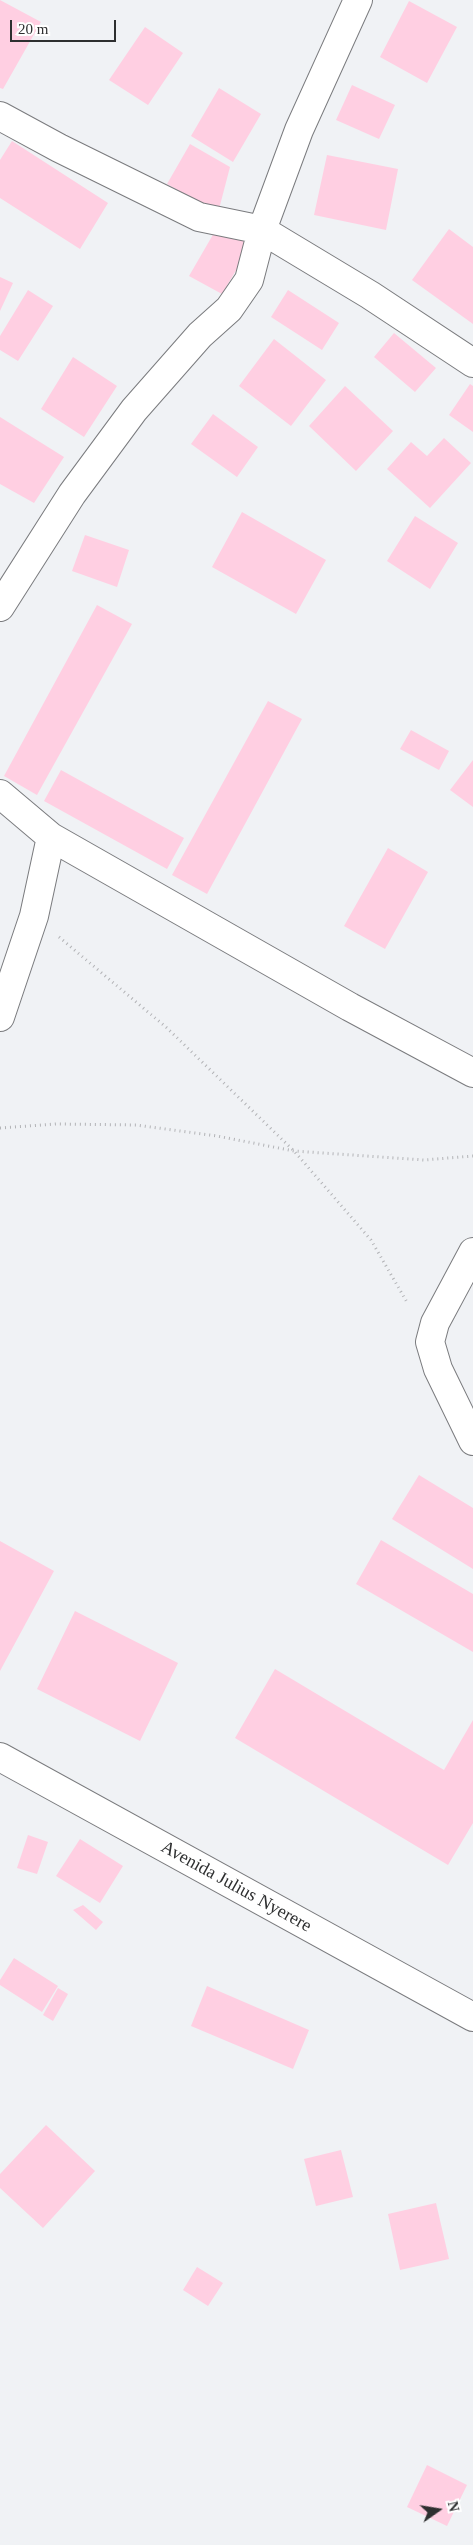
<!DOCTYPE html>
<html>
<head>
<meta charset="utf-8">
<style>
	body { margin:0 }
	#map { position:relative; width:473px; height:2545px; overflow:hidden; background:#f0f2f5; font-family:Georgia,serif }
	canvas { display:block }
	.north { position:absolute; left:413px; top:2485px; width:50px; height:50px; -webkit-text-stroke:4px #fff; paint-order:stroke; rotate:77deg; font-size:14px; font-weight:700; line-height:20px; text-align:center; color:#2e2f30 }
	.north::after { content:''; display:block; margin:auto; width:18px; height:22px; background:#2e2f30; clip-path:polygon(50% 0,100% 100%,50% 72%,0 100%) }
	.scale { position:absolute; left:10px; top:20px; width:106px; height:22px; box-sizing:border-box; border:2px solid #2e2f30; border-top:0; padding-left:6px; font-size:15px; line-height:18px; white-space:nowrap; color:#2e2f30; -webkit-text-stroke:4px #fff; paint-order:stroke }
</style>
</head>
<body>
<div id="map">
<canvas width="473" height="2545"></canvas>
<div class="north">N</div>
<div class="scale">20 m</div>
</div>
<script>
const g = document.querySelector('canvas').getContext('2d');
g.lineJoin = 'round';
function fill(path, color) { g.fillStyle = color; g.fill(path, 'evenodd'); }
const shape = rows => new Path2D(rows.map(r => 'M' + r).join(''));
function strokePath(path, color, width, dash) { g.strokeStyle = color; g.lineWidth = width; g.lineCap = dash ? 'butt' : 'round'; g.setLineDash(dash || []); g.stroke(path); }
function write(font, color, halo, rows, align = 'center') {
  g.font = font + ' Georgia,serif'; g.lineWidth = 4; g.setLineDash([]); g.textBaseline = 'middle'; g.strokeStyle = halo; g.fillStyle = color; for (const [text, x, y, turn = 0] of rows) {
    g.save(); g.translate(x, y); g.rotate((+turn || 0) * Math.PI / 180); g.textAlign = isNaN(turn) ? turn : align; if (halo) g.strokeText(text, 0, 0); g.fillText(text, 0, 0); g.restore();
  }
}
const building = shape([
	[0,0,41,22,3,89,0,88],
	[409,1,457,27,427,83,380,57],
	[145,27,183,53,148,105,109,80],
	[352,85,395,105,379,139,336,120],
	[219,88,261,114,233,162,191,136],
	[12,141,108,203,80,249,0,198,0,160],
	[190,144,230,167,218,213,167,184],
	[327,155,398,169,386,230,314,215],
	[218,226,251,245,222,294,189,276],
	[449,229,473,247,473,324,412,280],
	[0,277,13,283,0,311],
	[28,290,53,306,18,361,0,350,0,336],
	[288,290,339,323,322,350,271,317],
	[394,333,436,368,415,392,374,357],
	[274,339,326,380,291,426,239,386],
	[73,357,117,386,84,437,41,409],
	[470,384,473,386,473,432,449,415],
	[345,386,393,431,356,471,309,426],
	[213,414,258,447,237,477,191,444],
	[0,417,64,457,34,503,0,484],
	[444,438,471,463,430,508,387,469,411,442,427,456],
	[242,512,326,560,296,614,212,567],
	[415,516,458,543,430,589,387,561],
	[85,535,129,550,117,587,72,571],
	[97,605,132,624,37,795,4,776],
	[268,701,302,719,207,894,172,875],
	[411,730,449,751,439,770,400,749],
	[473,760,473,807,450,790],
	[61,770,184,838,167,869,44,801],
	[388,848,428,872,385,949,344,926],
	[419,1475,473,1508,473,1569,392,1519],
	[381,1540,473,1594,473,1652,356,1584],
	[0,1541,54,1571,0,1671],
	[75,1611,178,1663,140,1741,37,1689],
	[275,1669,444,1770,473,1720,473,1823,448,1865,235,1738],
	[28,1835,48,1842,37,1874,17,1868],
	[80,1839,123,1866,100,1903,56,1876],
	[83,1905,103,1922,96,1930,73,1910],
	[14,1958,58,1986,42,2012,0,1985,0,1980],
	[207,1986,309,2030,293,2069,191,2026],
	[58,1988,68,1994,53,2021,43,2015],
	[46,2125,95,2171,43,2228,0,2188,0,2174],
	[341,2150,353,2197,316,2206,304,2159],
	[436,2203,449,2259,400,2270,388,2214],
	[197,2267,223,2283,208,2306,183,2290],
	[427,2465,467,2485,447,2526,407,2507]
]);
const path = shape([
	[59,937,167,1028,294,1151,371,1240,408,1304],
	[0,1128,56,1124,136,1125,217,1136,294,1151,424,1160,473,1156]
]);
const street = shape([
	[0,116,59,148,199,217,262,230,370,295,473,363],
	[0,607,72,494,134,410,200,335,229,309,249,280,262,230,299,130,358,0],
	[0,794,51,837,34,916,0,1017],
	[51,837,350,1007,473,1073],
	[473,1252,435,1323,430,1342,438,1369,473,1441]
]);
const secondary = shape([
	[0,1757,473,2017]
]);
const streetNames = [
	["Avenida Julius Nyerere",236,1887,29]
];
fill(building, '#ffcfe2');
strokePath(street, '#7a7b7e', 30);
strokePath(secondary, '#7a7b7e', 30);
strokePath(path, '#b2b3b6', 3, [1, 4]);
strokePath(street, '#fff', 28);
strokePath(secondary, '#fff', 28);
write('18px', '#2e2f30', '#fff', streetNames);
</script>
</body>
</html>
